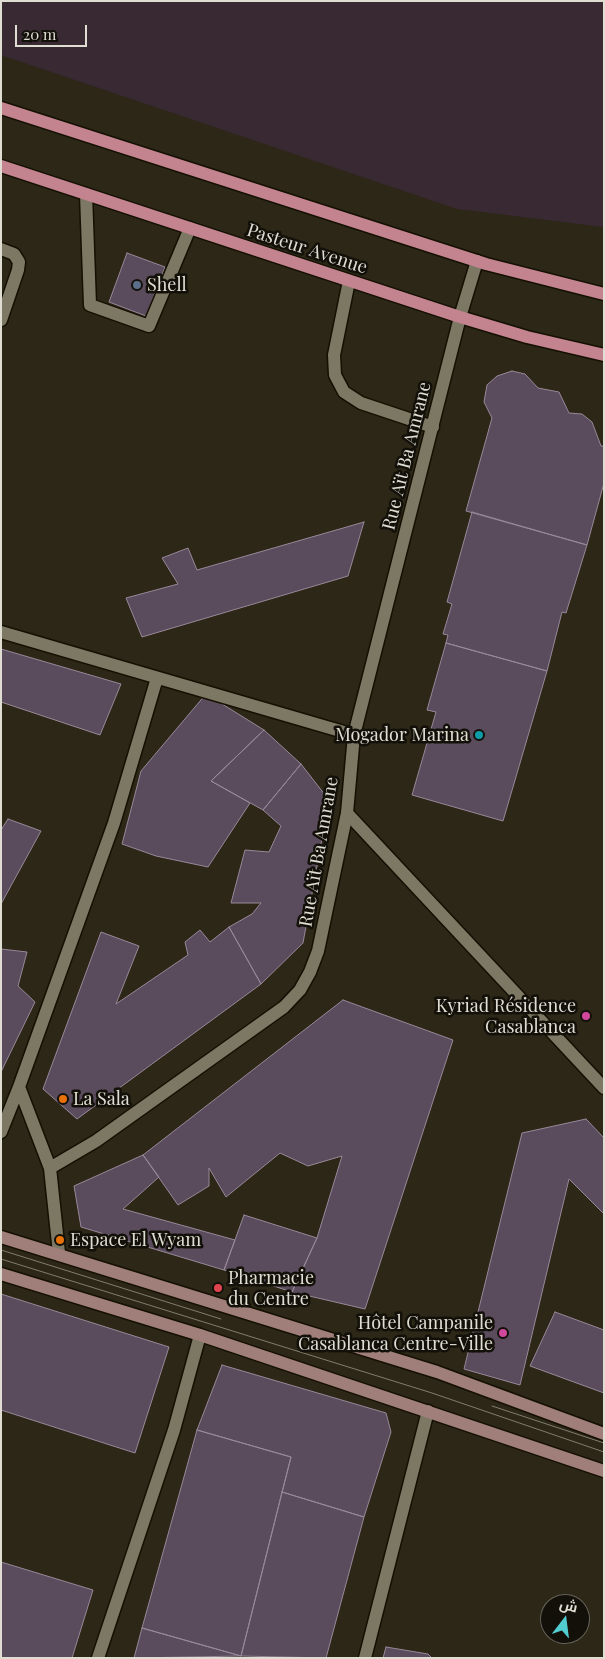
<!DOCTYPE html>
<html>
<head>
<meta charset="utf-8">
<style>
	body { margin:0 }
	#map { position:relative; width:605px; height:1659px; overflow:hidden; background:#2c2716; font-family:"Playfair Display",Cairo,serif }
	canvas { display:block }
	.frame { position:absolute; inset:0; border:2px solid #e0ddd2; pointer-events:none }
	.north { position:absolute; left:540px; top:1594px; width:50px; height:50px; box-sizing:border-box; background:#121009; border:1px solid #646259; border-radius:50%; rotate:15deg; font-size:14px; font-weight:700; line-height:20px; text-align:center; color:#e0ddd2 }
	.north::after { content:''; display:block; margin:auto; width:18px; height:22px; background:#51ccd1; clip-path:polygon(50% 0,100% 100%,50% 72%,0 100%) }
	.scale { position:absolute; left:15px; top:25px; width:72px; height:22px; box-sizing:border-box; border:2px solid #e0ddd2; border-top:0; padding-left:6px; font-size:15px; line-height:18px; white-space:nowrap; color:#e0ddd2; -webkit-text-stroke:4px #121009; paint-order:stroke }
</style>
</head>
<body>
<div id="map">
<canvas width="605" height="1659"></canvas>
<div class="frame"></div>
<div class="north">ش</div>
<div class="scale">20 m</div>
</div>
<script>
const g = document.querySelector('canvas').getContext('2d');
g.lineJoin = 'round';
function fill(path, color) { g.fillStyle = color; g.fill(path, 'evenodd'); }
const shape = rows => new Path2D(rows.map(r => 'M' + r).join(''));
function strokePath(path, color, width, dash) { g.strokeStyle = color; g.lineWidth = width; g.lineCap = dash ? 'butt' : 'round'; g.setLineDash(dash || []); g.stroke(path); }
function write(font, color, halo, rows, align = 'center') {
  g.font = font + ' "Playfair Display",serif'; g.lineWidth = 5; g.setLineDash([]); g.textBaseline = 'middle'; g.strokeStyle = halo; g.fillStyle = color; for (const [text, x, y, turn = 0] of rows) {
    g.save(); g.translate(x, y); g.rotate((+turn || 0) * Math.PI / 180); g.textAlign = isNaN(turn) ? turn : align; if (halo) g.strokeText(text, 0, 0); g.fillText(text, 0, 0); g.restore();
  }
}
const industrial = shape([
	[1,1,604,1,604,227,457,209,1,55]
]);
const building = shape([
	[127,253,165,267,146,316,109,302,127,253],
	[512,371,525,374,538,388,559,392,569,413,582,414,592,422,601,446,604,446,604,483,587,545,466,511,492,418,484,402,487,385,497,376,512,371],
	[472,512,587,545,566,613,562,612,547,671,446,643,448,635,443,634,452,604,447,602,472,512],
	[364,522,348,576,142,637,126,598,178,584,162,558,188,548,197,570,364,522],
	[446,643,547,671,503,821,412,795,436,712,427,710,446,643],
	[1,649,121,684,100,735,1,702,1,649],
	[206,694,264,730,211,781,250,803,208,867,156,856,122,844,141,771,206,694],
	[264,730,301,764,263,810,211,781,264,730],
	[301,764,329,800,303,943,261,984,229,927,252,914,261,903,231,903,245,850,269,852,281,826,263,810,301,764],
	[8,819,41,831,1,904,1,830,8,819],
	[229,927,261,984,77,1119,43,1089,101,932,139,946,116,1004,188,955,185,942,200,930,210,942,229,927],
	[1,949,27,952,18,986,35,1002,1,1072,1,949],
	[343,1000,453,1040,365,1309,292,1292,317,1238,342,1156,308,1166,280,1153,226,1197,209,1168,209,1186,178,1205,143,1155,343,1000],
	[586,1119,604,1138,604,1214,569,1179,520,1385,464,1369,522,1133,586,1119],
	[143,1155,159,1177,123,1209,235,1240,224,1270,81,1227,74,1186,143,1155],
	[244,1215,317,1238,292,1292,224,1270,244,1215],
	[1,1294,169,1347,135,1453,1,1410,1,1294],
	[555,1312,604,1330,604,1393,530,1366,555,1312],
	[222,1365,386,1413,391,1432,364,1517,282,1492,291,1457,197,1430,222,1365],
	[197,1430,291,1457,241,1656,142,1628,197,1430],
	[282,1492,364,1517,326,1658,241,1656,282,1492],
	[1,1562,93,1590,72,1658,1,1658,1,1562],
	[142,1628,241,1656,134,1658,142,1628],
	[386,1647,428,1654,432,1658,383,1658,386,1647]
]);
const lane = shape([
	[86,194,90,305,149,326,190,228],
	[1,249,14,254,19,262,18,270,1,320],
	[349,281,334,355,335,375,344,392,361,403,433,427],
	[347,813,604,1088]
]);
const street = shape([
	[1,632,354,735],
	[19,1087,114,823,157,678],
	[1,1132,19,1087,50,1168,59,1253],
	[50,1168,96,1141,284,1007,300,990,310,972,318,951,347,813,354,735,460,317,477,261],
	[98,1658,174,1430,200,1335],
	[365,1658,428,1411]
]);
const secondary = shape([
	[1,1237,437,1372,604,1434],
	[1,1274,200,1335,604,1471]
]);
const primary = shape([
	[1,108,486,264,604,294],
	[1,166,460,317,527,337,604,355]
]);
const tram = shape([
	[1,1250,221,1319],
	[1,1259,432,1393,604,1452],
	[492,1406,604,1443]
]);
const markers = [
	[137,285,5,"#5c6f8a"],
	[479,735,5,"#0f9aa8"],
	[586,1016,5,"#d1479c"],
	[63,1099,5,"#e8710a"],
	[60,1240,5,"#e8710a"],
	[218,1288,5,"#e0444e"],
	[503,1333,5,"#d1479c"]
];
const streetNames = [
	["Pasteur Avenue",307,249,18],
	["Rue Aït Ba Amrane",407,456,-76],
	["Rue Aït Ba Amrane",319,852,-80]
];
const poiNames = [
	["Shell",147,285],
	["Mogador Marina",469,735,"right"],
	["Kyriad Résidence",576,1006,"right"],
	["Casablanca",576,1027,"right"],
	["La Sala",73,1099],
	["Espace El Wyam",70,1240],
	["Pharmacie",228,1278],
	["du Centre",228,1299],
	["Hôtel Campanile",493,1323,"right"],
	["Casablanca Centre-Ville",493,1344,"right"]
];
fill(industrial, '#392933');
fill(building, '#5a4c5c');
strokePath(building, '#98899a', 1);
strokePath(lane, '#141002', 15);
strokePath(street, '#141002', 15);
strokePath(secondary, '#141002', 15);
strokePath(primary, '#141002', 15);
strokePath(lane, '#7d7864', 12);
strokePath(street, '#7d7864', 12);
strokePath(secondary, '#a07e79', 12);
strokePath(primary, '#c3838f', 12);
strokePath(tram, '#827e6f', 1);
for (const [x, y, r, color] of markers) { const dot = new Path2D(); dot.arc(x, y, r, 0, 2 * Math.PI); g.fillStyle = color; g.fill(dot); strokePath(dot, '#121009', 2); }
write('18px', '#e0ddd2', '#121009', streetNames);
write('18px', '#e0ddd2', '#121009', poiNames, 'left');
</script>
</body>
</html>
